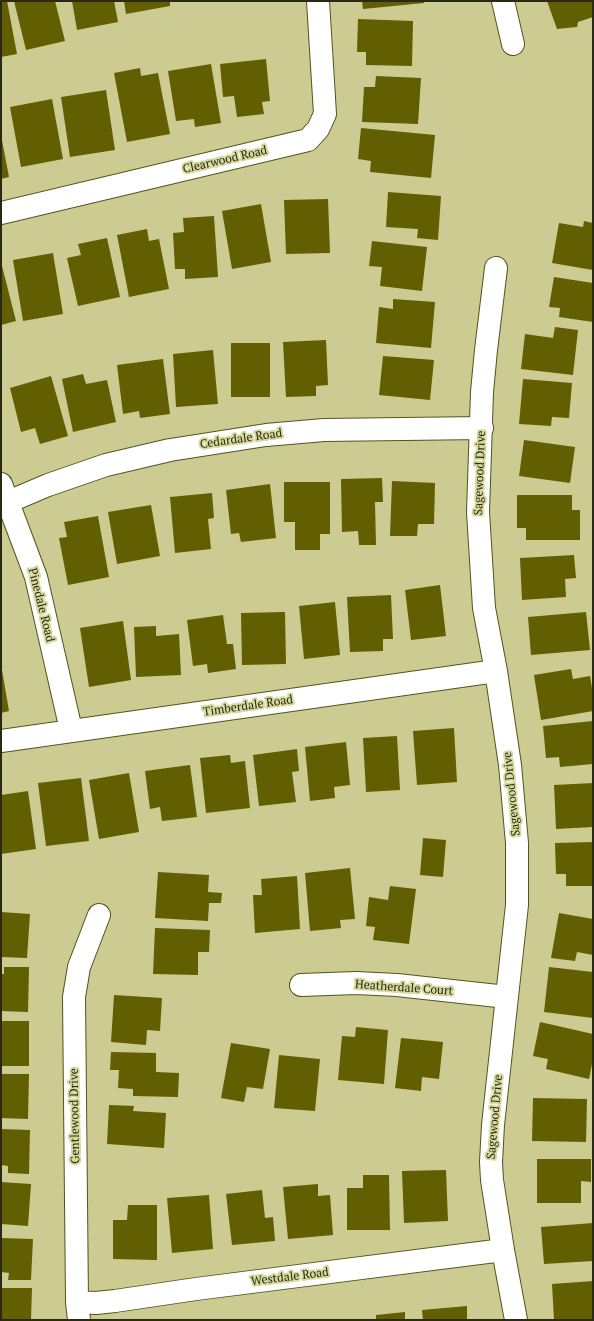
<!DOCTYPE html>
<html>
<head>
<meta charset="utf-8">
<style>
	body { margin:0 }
	#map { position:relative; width:594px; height:1321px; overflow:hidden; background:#cccc92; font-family:"PT Serif",serif }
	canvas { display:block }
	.frame { position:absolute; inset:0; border:2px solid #2a2a13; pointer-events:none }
</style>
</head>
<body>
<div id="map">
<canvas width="594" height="1321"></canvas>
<div class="frame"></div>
</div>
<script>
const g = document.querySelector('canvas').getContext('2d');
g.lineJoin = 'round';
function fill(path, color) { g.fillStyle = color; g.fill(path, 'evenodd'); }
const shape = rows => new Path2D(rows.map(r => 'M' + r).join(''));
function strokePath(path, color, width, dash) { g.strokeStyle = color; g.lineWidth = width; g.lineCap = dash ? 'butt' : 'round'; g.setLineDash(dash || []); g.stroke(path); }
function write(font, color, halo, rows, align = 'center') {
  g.font = font + ' "PT Serif",serif'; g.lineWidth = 4; g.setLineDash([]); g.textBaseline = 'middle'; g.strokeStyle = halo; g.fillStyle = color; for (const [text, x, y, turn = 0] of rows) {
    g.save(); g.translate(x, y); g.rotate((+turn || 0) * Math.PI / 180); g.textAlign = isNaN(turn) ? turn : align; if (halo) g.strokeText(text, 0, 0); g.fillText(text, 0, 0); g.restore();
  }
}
const building = shape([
	[1,1,7,1,17,54,1,57],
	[14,1,55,1,65,41,26,50],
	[72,1,114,1,118,22,77,30],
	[124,1,170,1,170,6,126,14],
	[362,1,424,1,424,3,363,9],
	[547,1,593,1,593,17,578,22,577,27,557,29],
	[358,19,413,21,412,66,366,65,366,52,357,52],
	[266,59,270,101,262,102,264,114,237,117,234,96,223,97,220,64],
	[211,64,221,123,195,127,194,119,176,121,168,71],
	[140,68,141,76,158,73,170,134,127,142,114,73],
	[376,76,421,78,418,124,362,122,364,87,375,87],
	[106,90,115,150,70,157,61,97],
	[52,99,63,159,21,167,10,107],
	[361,128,435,135,431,178,370,172,371,161,358,159],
	[1,135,9,177,1,179],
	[388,192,441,196,438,240,417,238,418,229,386,227],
	[328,199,330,253,286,254,284,200],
	[261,204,271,262,232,269,222,211],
	[214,216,218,277,185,279,185,269,175,269,173,233,184,232,183,218],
	[584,221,593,223,593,270,552,263,559,223,583,227],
	[147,229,149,241,159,239,169,289,129,297,117,235],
	[107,238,120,297,78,306,67,258,81,255,78,244],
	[372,241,427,247,422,291,380,286,382,267,369,266],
	[53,253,63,314,23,321,13,260],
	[1,262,16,321,1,325],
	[554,277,593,283,593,322,559,317,560,308,549,307],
	[393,299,435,302,431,348,376,343,379,307,393,309],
	[555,327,578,330,573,375,521,369,525,334,553,338],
	[326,340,328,385,316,386,316,396,286,397,283,342],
	[231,343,270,343,270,397,231,397],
	[213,350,218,404,176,407,173,354],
	[383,356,434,360,430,400,379,395],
	[163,359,170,414,140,418,139,411,123,414,117,365],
	[83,374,86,384,107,380,116,422,73,432,62,379],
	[51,376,68,436,40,444,35,428,21,432,10,388],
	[523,379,572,383,569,418,552,417,551,426,519,424],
	[524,440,575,447,570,483,519,476],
	[382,478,383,502,375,502,376,545,359,545,358,531,342,532,341,479],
	[392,481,435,483,434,524,418,524,417,536,390,536],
	[284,482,330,482,330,534,320,534,320,550,295,550,295,522,284,522],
	[270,484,276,538,241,542,239,533,231,534,226,490],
	[212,493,214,518,208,519,211,549,175,553,170,497],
	[517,495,572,495,572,510,580,510,580,540,526,540,526,528,517,528],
	[151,505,160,556,117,564,108,512],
	[98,516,109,577,68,585,59,538,67,537,64,522],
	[574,555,576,578,565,579,566,597,522,600,520,558],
	[440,585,446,636,411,640,405,590],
	[391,595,393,639,383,639,383,651,350,652,347,597],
	[335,602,340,655,304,659,299,606],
	[285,612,286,664,242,665,241,613],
	[586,612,590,650,531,655,528,617],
	[223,615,227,644,233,644,236,669,208,673,207,664,193,666,187,620],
	[123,621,131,680,89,687,80,628],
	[156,626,156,636,179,634,181,675,136,677,134,627],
	[571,669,573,679,590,676,593,694,593,711,541,720,534,675],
	[2,670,9,711,1,713,1,671],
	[593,721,593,764,560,767,559,757,546,758,543,726],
	[454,728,457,782,417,785,413,731],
	[397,736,400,790,366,792,363,738],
	[346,742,350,785,334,787,335,798,310,801,305,747],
	[297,749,299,771,292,772,296,802,259,806,253,755],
	[230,755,231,763,245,761,250,808,206,813,200,758],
	[190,765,197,817,162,821,160,807,150,809,145,771],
	[129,773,139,832,99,839,89,780],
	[81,778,89,841,46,846,38,783],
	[593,783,593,827,556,829,554,785],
	[28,791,36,849,1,854,1,795],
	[423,838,446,840,443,877,420,875],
	[593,842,593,886,566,886,566,874,556,874,555,843],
	[350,868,355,919,340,920,341,928,310,931,305,873],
	[158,872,209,875,208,892,222,893,221,903,209,903,208,921,155,918],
	[297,876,300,929,255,933,253,895,262,895,261,879],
	[390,886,416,889,409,944,373,940,375,927,366,926,369,897,388,900],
	[1,912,30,914,27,958,1,957],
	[559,913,593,919,593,955,577,952,575,961,551,958],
	[155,928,210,930,209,952,198,952,198,975,153,974],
	[4,967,29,967,28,1012,1,1011,1,974,4,974],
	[549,967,593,972,593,1018,544,1012],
	[114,995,162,998,160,1031,147,1030,146,1045,111,1042],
	[1,1021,29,1021,29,1066,1,1066],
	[540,1022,593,1034,593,1059,589,1079,546,1069,548,1059,533,1056],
	[356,1027,388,1030,384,1084,338,1080,342,1036,355,1037],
	[401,1038,443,1042,439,1079,422,1077,421,1091,395,1088],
	[231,1043,270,1049,263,1089,247,1087,244,1102,221,1098],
	[111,1052,156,1053,156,1072,179,1073,178,1097,133,1096,133,1089,118,1088,119,1070,110,1070],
	[279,1055,320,1059,315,1111,274,1108],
	[1,1074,29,1074,28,1119,1,1118],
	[533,1098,587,1099,586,1142,532,1141],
	[109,1105,134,1106,133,1111,166,1113,164,1148,107,1144],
	[1,1129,30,1130,29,1174,8,1173,8,1166,1,1165],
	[537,1159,591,1159,591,1182,581,1181,581,1203,537,1203],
	[446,1170,448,1221,404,1223,402,1171],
	[363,1175,389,1175,390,1230,347,1230,347,1188,363,1188],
	[1,1182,31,1184,28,1226,1,1224],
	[318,1184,318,1196,330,1195,333,1235,288,1239,283,1187],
	[262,1190,265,1218,273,1217,275,1241,232,1245,226,1194],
	[209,1195,213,1249,172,1253,167,1198],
	[128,1205,157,1205,157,1260,113,1259,113,1220,127,1220],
	[593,1223,593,1261,544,1264,541,1227],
	[1,1238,33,1239,31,1280,8,1280,9,1273,1,1272],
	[593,1281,593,1320,554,1320,552,1284],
	[1,1288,32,1288,31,1320,1,1320],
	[467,1306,467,1320,423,1320,422,1310],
	[405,1312,405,1320,376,1320,376,1315]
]);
const minor = shape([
	[503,1,513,44],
	[1,213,308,140,318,129,325,114,318,1],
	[496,268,486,350,482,392,478,512,484,608,496,671,510,765,517,843,517,905,493,1125,491,1162,492,1180,503,1250,516,1320],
	[1,484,36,577,71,730],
	[8,502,48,485,106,465,170,450,266,435,324,430,482,428],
	[1,741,496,671],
	[301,985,356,983,397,985,507,997],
	[77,1302,96,1303,115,1301,196,1289,503,1250],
	[79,1320,77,1302,74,997,79,967,99,915]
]);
const streetNames = [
	["Clearwood Road",225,160,-13],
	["Cedardale Road",241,439,-8],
	["Sagewood Drive",480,473,-88],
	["Pinedale Road",41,605,76],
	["Timberdale Road",248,706,-8],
	["Sagewood Drive",512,794,-96],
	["Heatherdale Court",404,988,4],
	["Gentlewood Drive",75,1116,-91],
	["Sagewood Drive",495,1117,-85],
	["Westdale Road",290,1277,-7]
];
fill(building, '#615f01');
strokePath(minor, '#55531c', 24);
strokePath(minor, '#fff', 22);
write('12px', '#2a2a13', '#d8d99e', streetNames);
</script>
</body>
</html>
